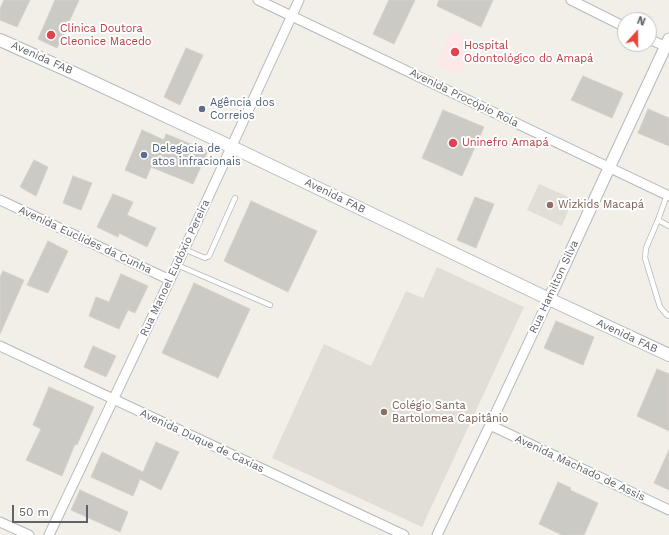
<!DOCTYPE html>
<html>
<head>
<meta charset="utf-8">
<style>
	body { margin:0 }
	#map { position:relative; width:669px; height:535px; overflow:hidden; background:#f1efe8; font-family:"Work Sans",sans-serif }
	canvas { display:block }
	.north { position:absolute; left:617px; top:12px; width:40px; height:40px; box-sizing:border-box; background:#fff; border:1px solid #bfc1c3; border-radius:50%; rotate:21deg; font-size:11px; font-weight:700; line-height:16px; text-align:center; color:#5f6368 }
	.north::after { content:''; display:block; margin:auto; width:14px; height:18px; background:#ea4335; clip-path:polygon(50% 0,100% 100%,50% 72%,0 100%) }
	.scale { position:absolute; left:12px; top:505px; width:76px; height:18px; box-sizing:border-box; border:2px solid #5f6368; border-top:0; padding-left:5px; font-size:12px; line-height:14px; white-space:nowrap; color:#5f6368; -webkit-text-stroke:3px #fff; paint-order:stroke }
</style>
</head>
<body>
<div id="map">
<canvas width="669" height="535"></canvas>
<div class="north">N</div>
<div class="scale">50 m</div>
</div>
<script>
const g = document.querySelector('canvas').getContext('2d');
g.lineJoin = 'round';
function fill(path, color) { g.fillStyle = color; g.fill(path, 'evenodd'); }
const shape = rows => new Path2D(rows.map(r => 'M' + r).join(''));
function strokePath(path, color, width, dash) { g.strokeStyle = color; g.lineWidth = width; g.lineCap = dash ? 'butt' : 'round'; g.setLineDash(dash || []); g.stroke(path); }
function write(font, color, halo, rows, align = 'center') {
  g.font = font + ' "Work Sans",sans-serif'; g.lineWidth = 4; g.setLineDash([]); g.textBaseline = 'middle'; g.strokeStyle = halo; g.fillStyle = color; for (const [text, x, y, turn = 0] of rows) {
    g.save(); g.translate(x, y); g.rotate((+turn || 0) * Math.PI / 180); g.textAlign = isNaN(turn) ? turn : align; if (halo) g.strokeText(text, 0, 0); g.fillText(text, 0, 0); g.restore();
  }
}
const education = shape([
	[539,184,573,199,562,226,527,210],
	[437,267,524,307,422,527,272,458,324,344,371,366,406,291,423,298]
]);
const medical = shape([
	[451,31,473,40,459,74,436,65]
]);
const building = shape([
	[4,0,30,0,17,27,0,20,0,9,4,0],
	[55,0,79,0,57,48,38,39,55,0],
	[389,0,415,0,394,44,373,34,389,0],
	[439,0,493,0,481,27,437,6,439,0],
	[186,48,203,55,180,105,164,97,186,48],
	[583,76,623,93,612,118,571,100,583,76],
	[648,109,669,118,669,146,638,133,648,109],
	[443,110,484,127,462,176,422,158,443,110],
	[142,130,164,140,166,134,208,151,193,184,151,167,146,179,125,170,142,130],
	[34,160,48,167,36,196,20,187,34,160],
	[73,176,92,183,81,210,63,203,73,176],
	[113,194,133,202,127,215,156,228,147,247,119,233,118,237,97,227,113,194],
	[475,197,494,204,476,248,457,240,475,197],
	[251,201,317,231,288,292,224,261,251,201],
	[48,241,68,251,48,293,27,285,48,241],
	[3,271,24,280,0,334,0,277,3,271],
	[121,274,148,286,135,313,128,310,119,329,89,316,96,297,109,302,121,274],
	[194,283,250,309,218,378,162,353,194,283],
	[556,321,594,337,583,365,544,348,556,321],
	[93,346,116,356,106,377,84,367,93,346],
	[657,369,669,374,669,431,637,416,657,369],
	[49,387,94,407,77,445,75,444,62,476,26,460,41,429,33,425,49,387],
	[156,442,179,452,161,490,140,479,133,496,91,477,102,452,143,472,156,442],
	[669,450,669,490,654,483,669,450],
	[558,482,571,488,570,490,598,503,584,535,562,535,539,524,558,482],
	[80,490,128,512,120,532,71,510,80,490]
]);
const service = shape([
	[667,195,658,220,646,248,645,258,660,307,667,315,669,316],
	[658,220,669,226],
	[184,249,205,258,209,256,235,198],
	[177,265,270,305]
]);
const minor = shape([
	[258,0,669,196],
	[571,0,625,27],
	[649,39,669,48],
	[0,200,170,280],
	[0,346,404,535],
	[490,425,669,510],
	[0,522,29,535],
	[49,535,177,265,299,0],
	[437,535,490,425,549,299]
]);
const tertiary = shape([
	[549,299,609,168,669,39]
]);
const secondary = shape([
	[0,40,78,75,232,147,549,299,669,355]
]);
const markers = [
	[51,35,5,"#e0444e"],
	[455,52,5,"#e0444e"],
	[202,109,4,"#5c6f8a"],
	[453,143,5,"#e0444e"],
	[144,155,4,"#5c6f8a"],
	[550,205,4,"#8d6e63"],
	[384,412,4,"#8d6e63"]
];
const healthNames = [
	["Clínica Doutora",60,29],
	["Cleonice Macedo",60,42],
	["Hospital",464,46],
	["Odontológico do Amapá",464,59],
	["Uninefro Amapá",462,143]
];
const streetNames = [
	["Avenida FAB",42,58,24],
	["Avenida Procópio Rola",464,98,26],
	["Avenida FAB",335,196,26],
	["Avenida Euclides da Cunha",85,240,25],
	["Rua Manoel Eudóxio Pereira",175,268,-65],
	["Rua Hamilton Silva",554,287,-65],
	["Avenida FAB",627,336,25],
	["Avenida Duque de Caxias",202,441,25],
	["Avenida Machado de Assis",580,468,25]
];
const serviceNames = [
	["Agência dos",210,103],
	["Correios",210,116],
	["Delegacia de",152,149],
	["atos infracionais",152,162]
];
const educationNames = [
	["Wizkids Macapá",558,205],
	["Colégio Santa",392,406],
	["Bartolomea Capitânio",392,419]
];
fill(education, '#e1ded6');
fill(medical, '#fce8e6');
fill(building, '#cccac5');
strokePath(building, '#d6d1c6', 1);
strokePath(service, '#b5b8bc', 6);
strokePath(minor, '#b5b8bc', 11);
strokePath(tertiary, '#b5b8bc', 13);
strokePath(secondary, '#b6babf', 14);
strokePath(service, '#fff', 4.5);
strokePath(minor, '#fff', 9);
strokePath(tertiary, '#fff', 11);
strokePath(secondary, '#fff', 12);
for (const [x, y, r, color] of markers) { const dot = new Path2D(); dot.arc(x, y, r, 0, 2 * Math.PI); g.fillStyle = color; g.fill(dot); strokePath(dot, '#fff', 1.5); }
write('11px', '#be3a42', '#fff', healthNames, 'left');
write('11px', '#5f6368', '#fff', streetNames);
write('11px', '#4e5e75', '#fff', serviceNames, 'left');
write('11px', '#785e54', '#fff', educationNames, 'left');
</script>
</body>
</html>
